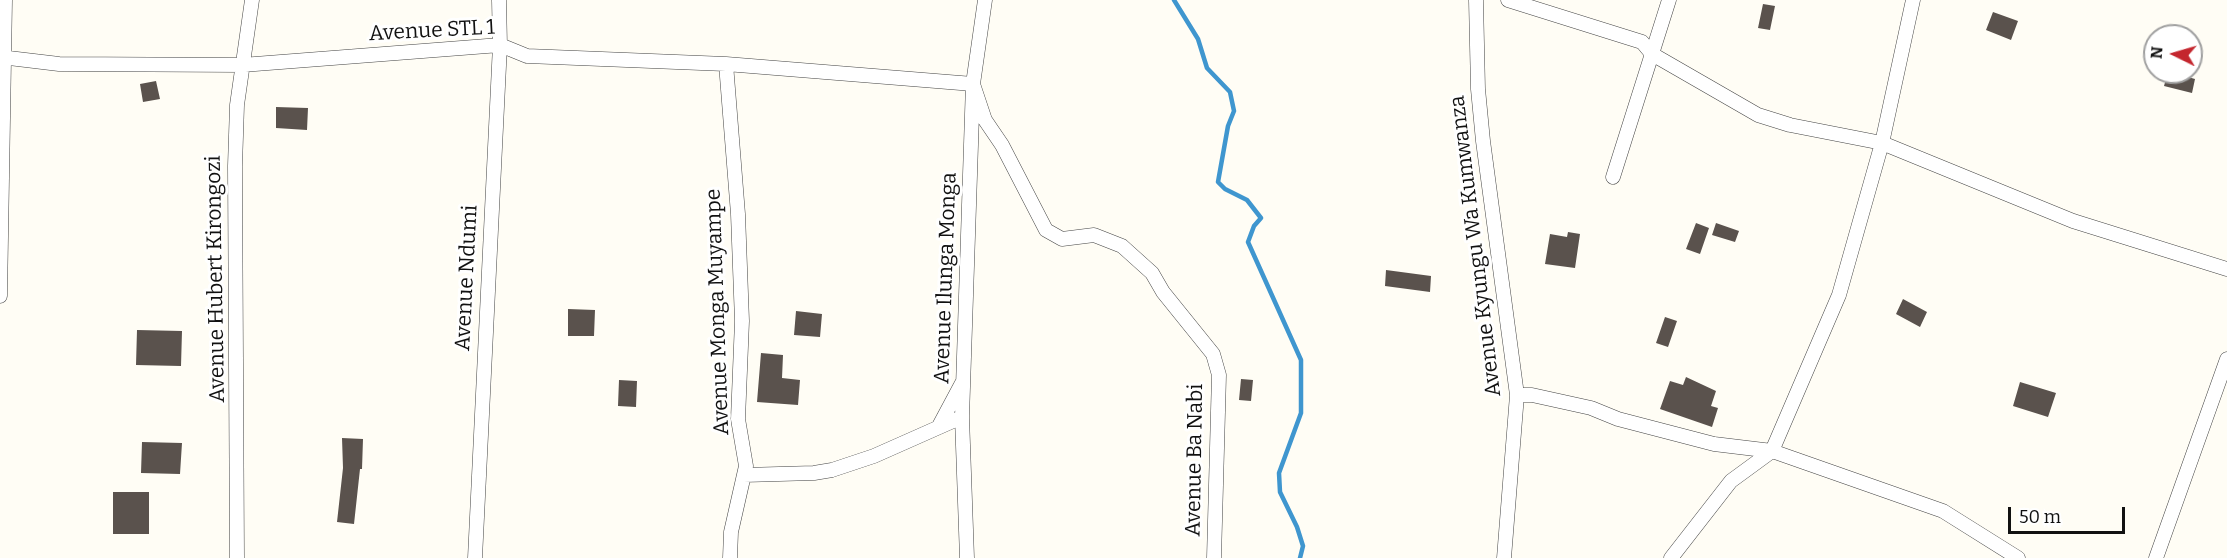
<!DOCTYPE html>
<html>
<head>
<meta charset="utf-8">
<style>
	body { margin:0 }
	#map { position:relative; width:2227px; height:558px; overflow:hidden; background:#fffdf5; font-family:Bitter,serif }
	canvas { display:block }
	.north { position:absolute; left:2143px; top:24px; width:60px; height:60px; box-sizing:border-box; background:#fff; border:2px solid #a0a0a0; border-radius:50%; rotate:275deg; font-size:16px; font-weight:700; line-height:24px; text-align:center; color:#111 }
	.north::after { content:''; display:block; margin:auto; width:21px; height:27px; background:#c4262e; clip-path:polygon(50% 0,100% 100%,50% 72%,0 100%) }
	.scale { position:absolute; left:2008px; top:507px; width:117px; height:27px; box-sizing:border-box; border:3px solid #111; border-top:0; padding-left:8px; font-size:18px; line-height:21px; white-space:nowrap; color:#111; -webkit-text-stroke:4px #fff; paint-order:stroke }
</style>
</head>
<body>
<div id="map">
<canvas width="2227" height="558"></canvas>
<div class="north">N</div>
<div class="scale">50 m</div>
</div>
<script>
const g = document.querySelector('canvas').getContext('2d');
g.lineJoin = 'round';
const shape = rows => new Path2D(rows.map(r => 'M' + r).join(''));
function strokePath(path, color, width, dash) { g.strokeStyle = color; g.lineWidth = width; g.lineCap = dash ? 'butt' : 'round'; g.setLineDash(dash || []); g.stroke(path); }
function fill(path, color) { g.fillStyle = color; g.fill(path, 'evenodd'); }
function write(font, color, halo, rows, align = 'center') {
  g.font = font + ' Bitter,serif'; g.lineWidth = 6; g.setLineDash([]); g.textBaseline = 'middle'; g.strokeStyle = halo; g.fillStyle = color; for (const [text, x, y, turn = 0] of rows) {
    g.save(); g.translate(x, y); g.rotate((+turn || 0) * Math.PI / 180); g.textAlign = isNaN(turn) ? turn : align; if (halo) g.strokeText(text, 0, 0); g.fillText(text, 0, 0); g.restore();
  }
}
const stream = shape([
	[1174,0,1198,39,1207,68,1230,92,1234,111,1228,126,1218,182,1225,189,1247,200,1261,218,1254,226,1248,242,1301,360,1301,413,1279,473,1280,492,1297,527,1303,546,1300,558]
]);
const building = shape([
	[1763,4,1775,6,1770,30,1758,28],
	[1993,12,2018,21,2011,40,1986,30],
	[2168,72,2190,72,2188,77,2195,79,2192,93,2164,86],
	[156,81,160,99,143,102,140,84],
	[276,107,308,108,307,130,276,128],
	[1696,223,1709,228,1700,254,1686,249],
	[1716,223,1739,231,1735,242,1712,235],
	[1568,232,1580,234,1575,268,1545,264,1550,234,1567,237],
	[1386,270,1431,276,1430,292,1385,286],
	[1903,299,1927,312,1920,327,1896,314],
	[568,309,595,310,594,336,568,336],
	[796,311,822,314,820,337,794,335],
	[1665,317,1677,321,1668,347,1656,343],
	[137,330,182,331,181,366,136,365],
	[761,353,783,355,782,378,800,380,798,405,757,402],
	[1686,377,1716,391,1711,406,1718,408,1712,427,1660,409,1670,381,1683,385],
	[1241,379,1253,380,1251,401,1239,400],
	[619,380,637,381,636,407,618,406],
	[2020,382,2056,393,2048,417,2013,406],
	[342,438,363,439,362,469,360,469,354,524,337,522,343,468],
	[142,442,182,443,180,474,141,473],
	[113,492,149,492,149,534,113,534]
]);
const street = shape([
	[1476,0,1478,89,1483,141,1517,395,1504,558],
	[1508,0,1642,42,1652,54,1758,115,1790,125,1882,143,2073,221,2227,269],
	[0,57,59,64,242,65,500,45,527,56,726,64,973,84,985,120,1002,145,1046,230,1062,239,1094,235,1122,246,1152,273,1163,292,1213,354,1219,375,1214,558],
	[726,64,738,214,742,321,738,419,746,466,731,532,730,558],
	[1613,177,1669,0],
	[0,296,5,0],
	[1517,395,1532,395,1591,408,1618,419,1714,444,1772,451,1943,511,2018,558],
	[939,426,962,383],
	[744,475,814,473,832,470,874,456,962,417],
	[237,558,235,166,237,105,252,0],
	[475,558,500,45,499,0],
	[967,558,962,417,973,84,985,0],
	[1671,558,1731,481,1772,451,1839,295,1882,143,1913,0],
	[2156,558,2227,359]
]);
const streetNames = [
	["Avenue STL 1",432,31,-3],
	["Avenue Kyungu Wa Kumwanza",1476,246,-97],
	["Avenue Ndumi",467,278,-87],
	["Avenue Ilunga Monga",946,278,-88],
	["Avenue Hubert Kirongozi",216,279,-91],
	["Avenue Monga Muyampe",718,312,-92],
	["Avenue Ba Nabi",1195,460,-89]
];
strokePath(stream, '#3f96cf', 4.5);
fill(building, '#5a524d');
strokePath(street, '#444', 15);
strokePath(street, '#fff', 14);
write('21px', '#111', '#fff', streetNames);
</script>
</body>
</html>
